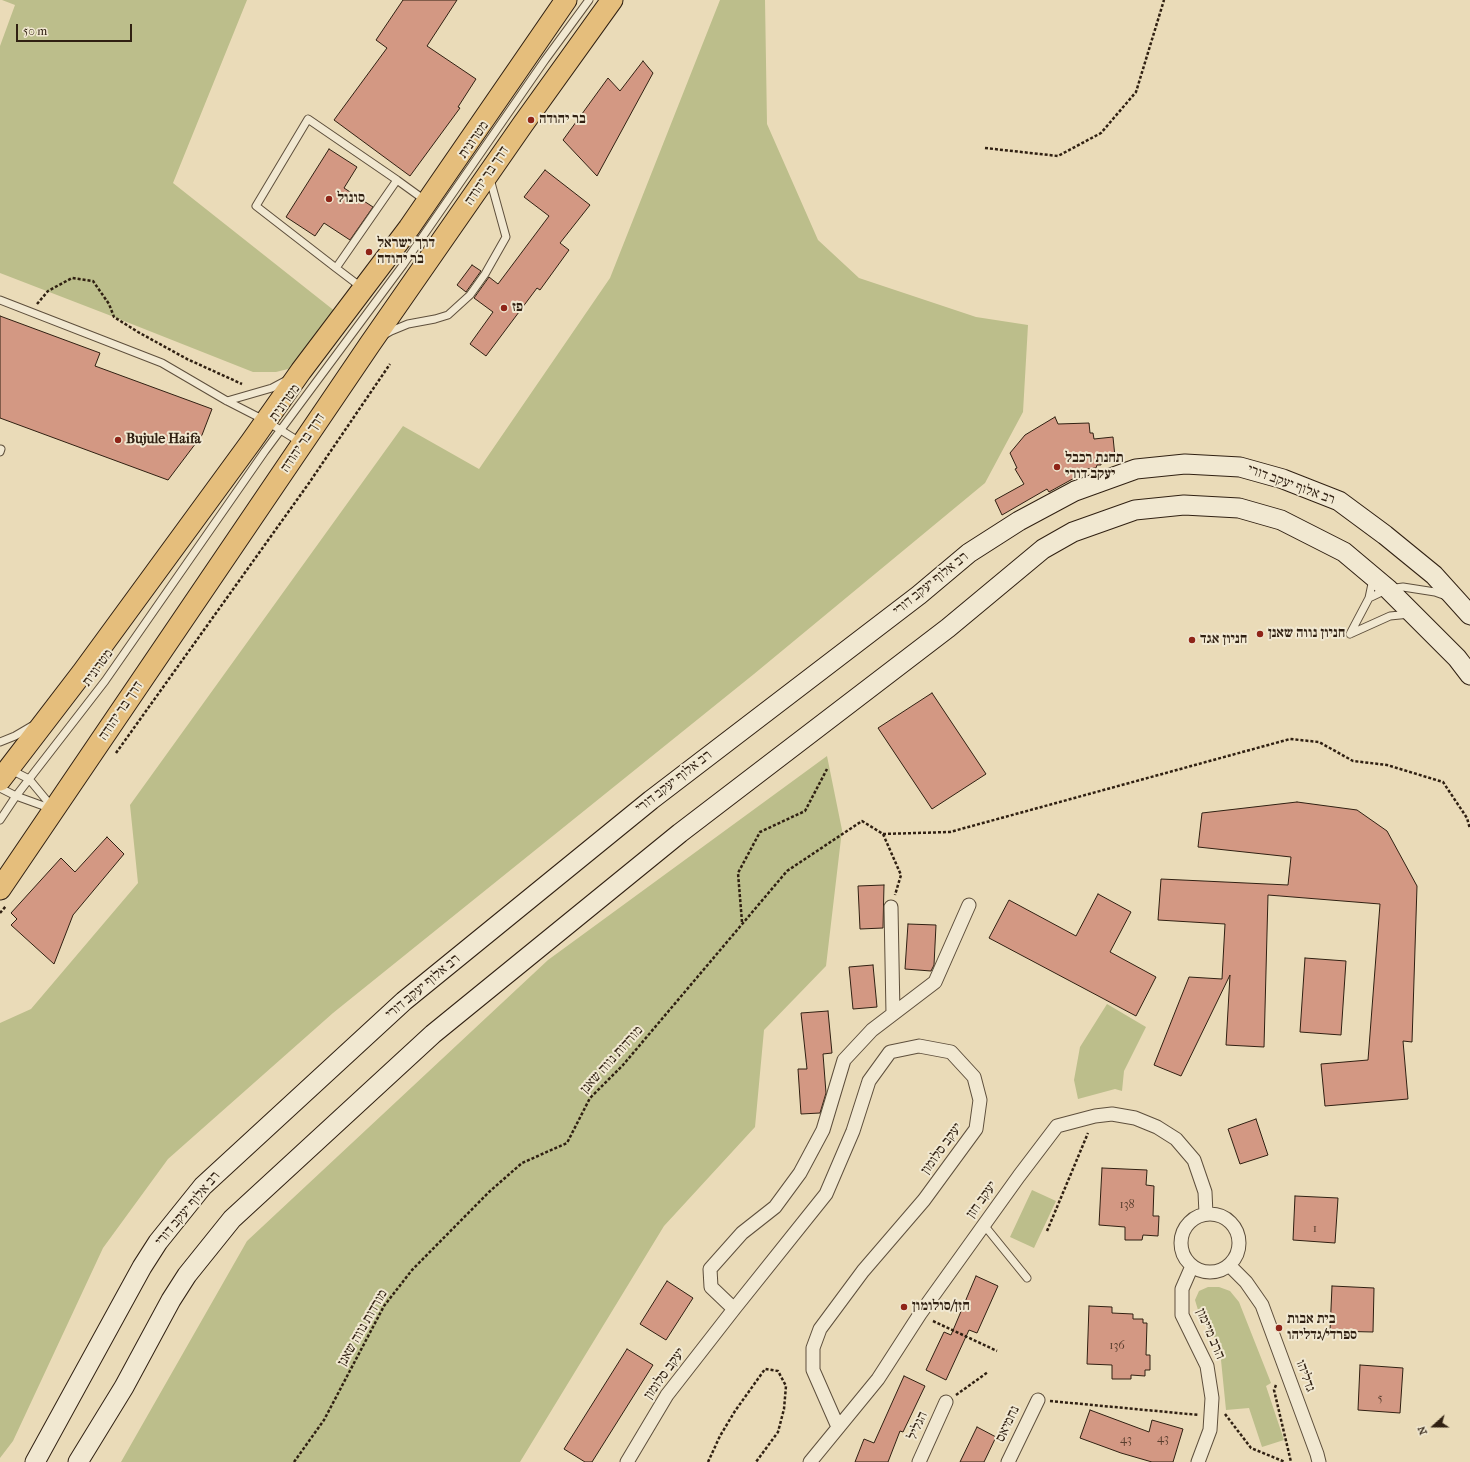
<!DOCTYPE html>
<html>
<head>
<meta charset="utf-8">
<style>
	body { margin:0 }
	#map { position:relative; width:1470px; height:1462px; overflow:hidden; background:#eadbb8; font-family:"IM FELL French Canon",serif }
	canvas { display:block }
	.north { position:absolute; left:1414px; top:1406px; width:40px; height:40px; -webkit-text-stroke:3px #f1e8d1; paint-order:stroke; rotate:249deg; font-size:11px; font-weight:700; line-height:16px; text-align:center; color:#302012 }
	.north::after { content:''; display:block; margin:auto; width:14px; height:18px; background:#302012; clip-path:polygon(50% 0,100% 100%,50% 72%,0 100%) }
	.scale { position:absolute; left:16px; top:24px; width:116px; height:18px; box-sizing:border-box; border:2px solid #302012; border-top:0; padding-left:5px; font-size:12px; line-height:14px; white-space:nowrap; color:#302012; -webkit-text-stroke:3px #f1e8d1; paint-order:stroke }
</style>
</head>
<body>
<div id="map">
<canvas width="1470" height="1462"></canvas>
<div class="north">N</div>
<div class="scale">50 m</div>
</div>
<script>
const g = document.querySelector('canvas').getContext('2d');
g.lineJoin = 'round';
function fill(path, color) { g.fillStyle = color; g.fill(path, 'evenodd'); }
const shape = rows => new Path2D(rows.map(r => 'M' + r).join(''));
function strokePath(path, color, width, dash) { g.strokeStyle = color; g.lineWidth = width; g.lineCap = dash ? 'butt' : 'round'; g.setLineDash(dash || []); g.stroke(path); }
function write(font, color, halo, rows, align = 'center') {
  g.font = font + ' "IM FELL French Canon","Frank Ruhl Libre",serif'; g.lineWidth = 4; g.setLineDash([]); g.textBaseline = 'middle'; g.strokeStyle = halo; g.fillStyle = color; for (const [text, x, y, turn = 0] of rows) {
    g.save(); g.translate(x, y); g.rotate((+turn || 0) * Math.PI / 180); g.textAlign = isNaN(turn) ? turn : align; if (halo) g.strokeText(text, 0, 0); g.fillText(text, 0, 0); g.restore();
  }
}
const green = shape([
	[2,0,247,0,173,183,336,312,292,368,276,372,253,372,114,317,0,273,0,46,15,5],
	[720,0,765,0,767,124,818,240,859,278,976,317,1028,325,1023,412,985,483,754,674,333,1013,168,1159,103,1248,13,1441,0,1458,0,1023,31,1009,138,883,130,805,403,426,479,469,610,278],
	[827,756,842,830,826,966,764,1030,755,1127,664,1226,520,1462,121,1462,247,1241,548,960],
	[1107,1004,1146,1027,1124,1071,1122,1091,1115,1089,1078,1099,1074,1080,1080,1047],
	[1032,1190,1056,1201,1034,1248,1010,1237],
	[1208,1287,1219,1287,1230,1291,1239,1302,1271,1383,1266,1386,1284,1440,1262,1447,1249,1408,1226,1410,1220,1350,1212,1332,1198,1310,1195,1300,1199,1291]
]);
const building = shape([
	[403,0,457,0,427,46,476,79,458,107,460,108,410,176,334,120,387,48,376,40,403,0],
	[643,61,653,73,597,176,563,140,608,78,620,91,643,61],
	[329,149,357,167,344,188,373,207,350,240,324,223,315,236,286,217,329,149],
	[545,170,590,205,560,243,569,250,540,290,537,288,486,356,470,344,493,312,474,298,489,277,498,284,549,216,524,197,545,170],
	[472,265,481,271,466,292,457,285,472,265],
	[0,316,100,353,95,366,212,409,202,435,168,480,0,418,0,316],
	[1055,417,1058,424,1089,423,1090,433,1093,433,1094,439,1113,437,1115,457,1101,458,1101,465,1097,465,1096,468,1075,470,1078,476,1049,492,1047,489,1002,515,995,500,1024,484,1015,469,1017,468,1010,453,1025,435,1055,417],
	[932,693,986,774,932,809,878,728,932,693],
	[1297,802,1357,810,1387,831,1417,886,1412,1042,1403,1041,1408,1099,1325,1106,1321,1064,1368,1060,1380,904,1268,895,1264,1047,1226,1045,1230,975,1181,1076,1154,1065,1189,977,1222,979,1225,924,1158,920,1161,879,1288,885,1291,857,1198,847,1202,813,1297,802],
	[107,837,124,854,73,915,54,964,11,925,17,919,11,913,61,858,75,872,107,837],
	[884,885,883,928,860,929,858,886,884,885],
	[1098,894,1131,912,1110,952,1156,977,1136,1016,989,938,1009,900,1076,936,1098,894],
	[908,924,936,925,934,965,931,971,905,969,908,924],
	[1305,958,1346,961,1341,1035,1300,1032,1305,958],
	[873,965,877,1007,853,1009,849,967,873,965],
	[828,1011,832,1053,823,1054,826,1093,820,1113,801,1114,798,1069,807,1069,801,1013,828,1011],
	[1256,1119,1268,1155,1240,1164,1228,1129,1256,1119],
	[1102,1168,1147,1170,1146,1185,1154,1186,1153,1216,1159,1216,1158,1236,1143,1235,1142,1240,1125,1240,1125,1227,1099,1225,1102,1168],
	[1295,1196,1338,1198,1335,1243,1293,1240,1295,1196],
	[976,1276,998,1286,977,1333,969,1330,946,1380,926,1370,944,1332,951,1335,976,1276],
	[667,1281,693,1298,666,1340,640,1324,667,1281],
	[1332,1286,1374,1288,1373,1332,1330,1331,1332,1286],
	[1089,1306,1112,1307,1112,1313,1133,1314,1133,1319,1143,1319,1143,1323,1147,1323,1146,1355,1150,1355,1150,1370,1145,1370,1145,1376,1131,1375,1131,1379,1112,1379,1112,1365,1087,1364,1089,1306],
	[627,1349,653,1365,592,1462,585,1462,564,1449,627,1349],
	[1360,1365,1403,1368,1400,1413,1358,1410,1360,1365],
	[904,1376,925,1386,903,1432,900,1431,888,1462,855,1462,864,1439,874,1443,904,1376],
	[1090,1410,1149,1432,1152,1420,1183,1429,1173,1462,1152,1462,1121,1453,1080,1438,1090,1410],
	[977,1427,996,1437,984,1462,960,1462,977,1427]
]);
const path = shape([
	[985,148,1058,156,1101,133,1136,92,1164,0],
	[37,304,48,291,72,278,93,281,109,304,114,317,138,332,187,359,242,384],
	[116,753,309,483,390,364],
	[883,834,950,832,1290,739,1319,742,1353,761,1387,765,1443,782,1467,818,1470,829],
	[0,913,6,906],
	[742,922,738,873,760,832,805,811,827,769],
	[1047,1231,1088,1133],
	[933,1321,997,1351],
	[1276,1385,1274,1390,1291,1462],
	[956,1395,988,1372],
	[1050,1401,1199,1415],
	[1225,1414,1251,1448,1285,1462],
	[294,1462,324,1420,384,1306,412,1270,489,1192,522,1163,567,1143,590,1098,623,1065,787,871,862,821,883,834,901,875,895,895],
	[708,1462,720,1436,735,1411,765,1369,778,1371,786,1386,784,1409,778,1432,756,1462]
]);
const lane = shape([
	[336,268,256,206,308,119,397,180],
	[361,287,336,268,397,180,426,201],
	[0,300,162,363,227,401,266,421,300,442],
	[384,335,391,331,408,324,435,319,448,315,470,295,485,274,506,237,490,179],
	[227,401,272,388,287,380],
	[0,452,1,449],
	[1369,598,1388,589,1403,587,1435,592,1446,596],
	[1350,634,1390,616,1410,614],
	[1350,634,1369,598,1373,579],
	[0,742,15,736,32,726],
	[11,770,29,779,53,808],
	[0,788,16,796,52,809],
	[0,820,16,796,105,681,265,451,403,265,545,60,589,0],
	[984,1225,1027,1278]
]);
const street = shape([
	[891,907,893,1014],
	'1181 1243a29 29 0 1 1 58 0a29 29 0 1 1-58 0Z',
	[1229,1265,1246,1282,1262,1305,1317,1454,1319,1462],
	[1192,1266,1182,1289,1182,1315,1207,1366,1212,1398,1210,1430,1198,1462],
	[734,1309,711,1287,710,1269,742,1233,775,1207,800,1173,823,1130,844,1060,872,1030,935,982,969,905],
	[627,1462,667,1395,734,1309,826,1194,853,1131,869,1081,890,1052,919,1046,951,1052,974,1077,980,1100,976,1129,924,1200,863,1271,820,1329,813,1348,813,1370,838,1427],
	[810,1462,878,1379,920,1314,1019,1176,1057,1126,1095,1116,1112,1114,1135,1118,1157,1127,1176,1139,1194,1160,1205,1192,1206,1214],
	[919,1462,946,1402],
	[1008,1462,1038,1400]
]);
const secondary = shape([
	[35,1462,142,1267,158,1242,203,1186,404,1001,651,800,919,595,969,553,1019,521,1075,491,1136,469,1185,464,1240,467,1283,479,1339,501,1385,535,1434,575,1470,615],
	[78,1462,124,1387,171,1300,187,1275,232,1219,433,1034,680,833,948,628,1043,549,1073,532,1135,510,1184,505,1239,508,1281,520,1344,552,1388,589,1457,658,1470,675]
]);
const primary = shape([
	[0,780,82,673,251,442,301,371,409,228,566,0],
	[0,889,370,344,523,124,612,0]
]);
const markers = [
	[531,120,4,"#8f2418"],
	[329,199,4,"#8f2418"],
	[369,252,4,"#8f2418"],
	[504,308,4,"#8f2418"],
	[118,440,4,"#8f2418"],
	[1057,467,4,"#8f2418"],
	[1260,634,4,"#8f2418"],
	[1192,640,4,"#8f2418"],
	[904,1307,4,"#8f2418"],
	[1279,1328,4,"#8f2418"]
];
const numberNames = [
	["138",1127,1205],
	["1",1315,1229],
	["136",1117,1346],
	["5",1380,1399],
	["43",1163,1439],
	["43",1126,1440]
];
const poiNames = [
	["בר יהודה",539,120],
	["סונול",337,199],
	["דרך ישראל",377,244],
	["בר יהודה",377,260],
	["פז",512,308],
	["Bujule Haifa",126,440],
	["תחנת רכבל",1065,459],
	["יעקב דורי",1065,475],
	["חניון נווה שאנן",1268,634],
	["חניון אגד",1200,640],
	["חזן/סולומון",912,1307],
	["בית אבות",1287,1320],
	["ספרדי/גדליהו",1287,1336]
];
const streetNames = [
	["מטרונית",474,140,-55],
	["דרך בר יהודה",487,176,-56],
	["מטרונית",285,403,-54],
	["דרך בר יהודה",303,443,-56],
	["רב אלוף יעקב דורי",1291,485,20],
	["רב אלוף יעקב דורי",931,584,-39],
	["מטרונית",98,668,-54],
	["דרך בר יהודה",121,711,-56],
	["רב אלוף יעקב דורי",674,782,-38],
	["רב אלוף יעקב דורי",423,987,-40],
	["מורדות נווה שאנן",612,1060,-48],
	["יעקב סלומון",942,1149,-54],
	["יעקב חזן",982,1200,-54],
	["רב אלוף יעקב דורי",188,1209,-50],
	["מורדות נווה שאנן",363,1328,-60],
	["הרב מיימון",1210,1334,67],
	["יעקב סלומון",665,1374,-54],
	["גדליהו",1305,1376,70],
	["נחמיאס",1008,1424,-65],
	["הגליל",918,1426,-66]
];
fill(green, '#bcbe8b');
fill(building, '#d39883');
strokePath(building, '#302012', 1);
strokePath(lane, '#5e4f3c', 9);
strokePath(street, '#5e4f3c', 15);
strokePath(secondary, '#302012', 21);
strokePath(primary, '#302012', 23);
strokePath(path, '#302012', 2.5, [3, 2]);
strokePath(lane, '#f1e8d1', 7);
strokePath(street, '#f1e8d1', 13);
strokePath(secondary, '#f1e8d1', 19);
strokePath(primary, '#e5be7c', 21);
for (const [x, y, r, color] of markers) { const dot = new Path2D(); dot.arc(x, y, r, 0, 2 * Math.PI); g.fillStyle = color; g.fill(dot); strokePath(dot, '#f1e8d1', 1.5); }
write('12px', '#593e2e', null, numberNames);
write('bold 14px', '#302012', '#f1e8d1', poiNames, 'left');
write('14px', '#302012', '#f1e8d1', streetNames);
</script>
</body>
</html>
